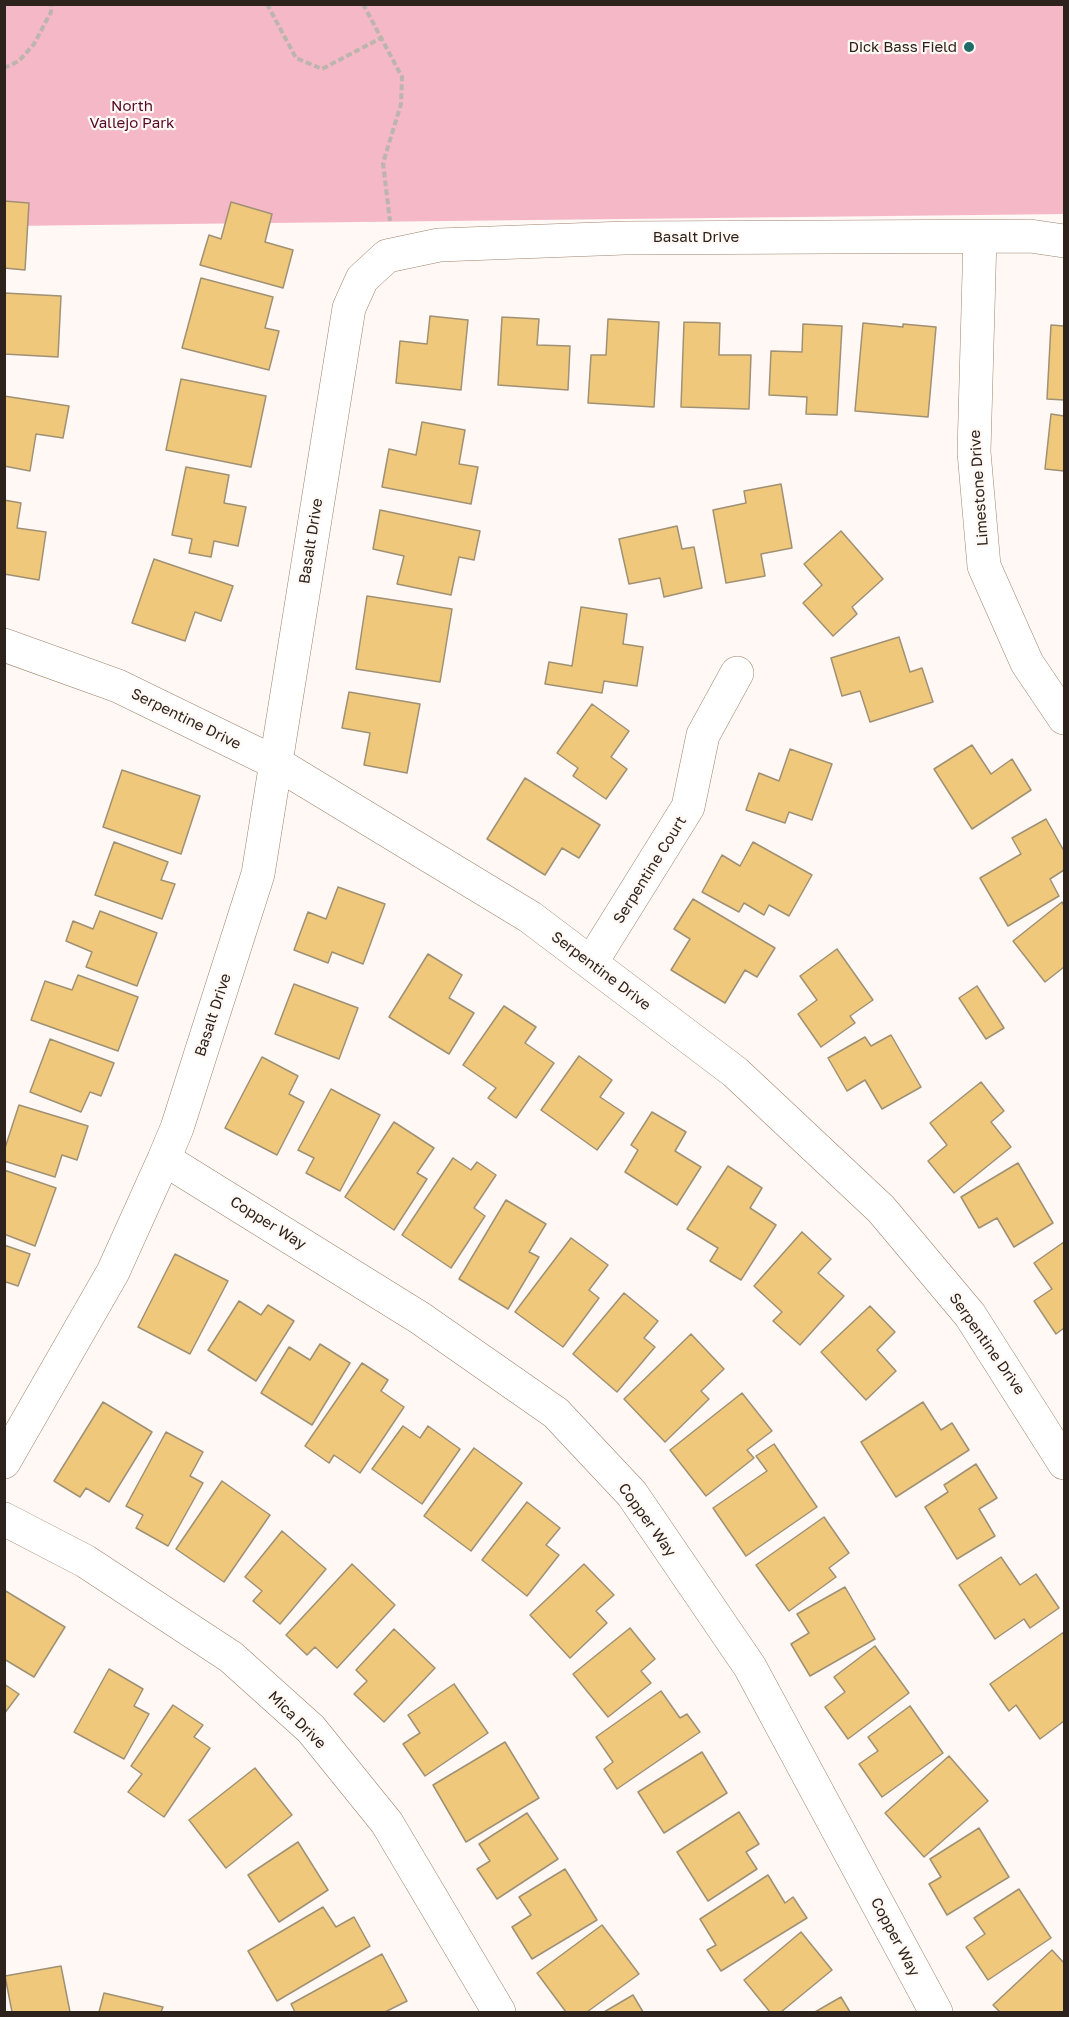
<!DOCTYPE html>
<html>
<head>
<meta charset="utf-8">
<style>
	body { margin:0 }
	#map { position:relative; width:1069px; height:2017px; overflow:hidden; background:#fff8f4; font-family:"Golos Text",sans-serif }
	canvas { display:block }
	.frame { position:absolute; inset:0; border:6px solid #2e231c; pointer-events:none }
</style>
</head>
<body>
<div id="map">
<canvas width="1069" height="2017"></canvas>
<div class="frame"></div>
</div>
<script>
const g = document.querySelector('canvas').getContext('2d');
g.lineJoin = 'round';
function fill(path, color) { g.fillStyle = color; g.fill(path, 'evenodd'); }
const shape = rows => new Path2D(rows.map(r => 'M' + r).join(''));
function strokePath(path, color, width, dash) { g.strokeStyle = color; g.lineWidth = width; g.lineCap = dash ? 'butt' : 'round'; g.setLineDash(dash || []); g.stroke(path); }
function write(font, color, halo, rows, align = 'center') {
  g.font = font + ' "Golos Text",sans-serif'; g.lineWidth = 4.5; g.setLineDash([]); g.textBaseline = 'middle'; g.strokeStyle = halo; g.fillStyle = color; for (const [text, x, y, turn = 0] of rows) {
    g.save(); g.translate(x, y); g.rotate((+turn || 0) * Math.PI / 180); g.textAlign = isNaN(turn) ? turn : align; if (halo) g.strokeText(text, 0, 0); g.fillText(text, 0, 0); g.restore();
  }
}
const green = shape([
	[4,5,1064,5,1064,214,5,226]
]);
const building = shape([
	[4,201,29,203,25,270,4,268,4,201],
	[231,202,272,214,265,242,293,250,283,288,200,265,209,235,221,239,231,202],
	[201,278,273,297,265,328,279,331,269,370,182,348,201,278],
	[4,293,61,296,58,357,4,354,4,293],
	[430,316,468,320,461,390,396,383,400,341,427,344,430,316],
	[502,317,539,319,537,345,570,346,568,390,498,385,502,317],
	[608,319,659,322,654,407,588,403,591,355,606,355,608,319],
	[684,322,720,323,719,355,751,355,749,409,681,407,684,322],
	[863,323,903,327,903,324,936,327,928,417,855,411,863,323],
	[803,324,842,326,837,415,806,414,807,397,769,395,771,351,802,352,803,324],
	[1051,325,1064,326,1064,400,1047,399,1051,325],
	[181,379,266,396,251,467,166,450,181,379],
	[4,396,69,406,63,438,36,434,30,471,4,466,4,396],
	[1051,414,1064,416,1064,471,1045,469,1051,414],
	[422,422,465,430,459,464,478,467,471,504,382,487,389,449,416,455,422,422],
	[186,467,229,475,224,503,246,507,238,546,214,541,211,557,189,553,192,539,172,535,186,467],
	[781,484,792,548,761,554,765,576,726,583,713,510,746,503,744,491,781,484],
	[4,500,21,503,17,528,46,532,39,580,4,574,4,500],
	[380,510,480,531,474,560,459,557,451,595,397,584,404,556,373,549,380,510],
	[677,526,682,549,694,547,702,588,664,597,660,578,629,584,619,539,677,526],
	[841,531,883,579,852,607,857,614,833,636,803,603,822,585,804,564,841,531],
	[154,559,233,586,221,621,195,612,185,641,132,623,154,559],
	[367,596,452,609,440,682,356,669,367,596],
	[581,607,627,614,623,644,643,647,637,686,604,681,602,693,545,684,549,662,572,666,581,607],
	[899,637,910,672,922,668,933,702,870,722,860,691,842,696,831,658,899,637],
	[349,692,420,704,407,773,364,765,370,733,342,728,349,692],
	[592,704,629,731,611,757,627,769,606,799,573,776,578,768,557,753,592,704],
	[972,745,991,774,1012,759,1031,790,972,829,934,769,972,745],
	[790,749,832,764,812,820,789,812,785,823,746,810,759,773,779,781,790,749],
	[122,770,200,796,181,854,103,827,122,770],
	[525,778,600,825,579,858,562,848,545,875,487,839,525,778],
	[1046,819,1064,851,1064,870,1050,879,1059,896,1008,926,980,878,1021,854,1012,838,1046,819],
	[114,842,168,862,161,880,175,884,162,919,95,895,114,842],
	[753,842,812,875,789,916,769,905,764,915,744,903,739,912,702,892,722,855,740,866,753,842],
	[338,887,385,904,363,964,332,952,328,963,294,950,308,912,326,919,338,887],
	[693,899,775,948,757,977,745,970,725,1003,671,970,690,939,674,929,693,899],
	[1062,902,1064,906,1064,967,1045,982,1013,941,1062,902],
	[100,911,157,933,137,986,86,967,92,952,66,941,73,921,93,929,100,911],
	[837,949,873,1000,850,1016,855,1023,821,1047,798,1014,817,1000,800,976,837,949],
	[428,954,462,975,449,998,474,1013,449,1054,389,1017,428,954],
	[78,975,138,997,118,1051,31,1020,45,981,72,990,78,975],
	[294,984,358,1008,339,1059,275,1034,294,984],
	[977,986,1004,1028,986,1039,959,998,977,986],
	[504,1006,536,1027,525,1043,554,1063,516,1118,488,1098,496,1088,463,1065,504,1006],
	[891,1035,921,1087,882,1109,865,1080,847,1091,828,1058,865,1037,871,1046,891,1035],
	[50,1039,114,1063,101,1096,90,1092,81,1112,30,1092,50,1039],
	[579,1056,612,1080,600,1097,624,1113,597,1150,541,1110,579,1056],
	[262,1057,298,1076,289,1094,304,1102,277,1155,225,1128,262,1057],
	[981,1082,1004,1111,991,1122,1011,1147,954,1193,928,1161,947,1145,930,1123,981,1082],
	[331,1089,380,1115,340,1191,306,1173,314,1158,298,1150,331,1089],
	[19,1105,88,1126,77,1160,62,1155,55,1177,4,1161,4,1151,19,1105],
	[652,1112,686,1132,675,1151,701,1167,677,1205,625,1172,638,1150,631,1145,652,1112],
	[394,1122,434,1148,417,1173,427,1179,394,1230,345,1197,394,1122],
	[453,1158,471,1170,477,1162,496,1175,474,1208,485,1216,451,1268,402,1235,453,1158],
	[1018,1163,1053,1223,1014,1247,997,1218,979,1228,961,1197,1018,1163],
	[728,1166,762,1188,750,1208,776,1225,741,1280,710,1261,718,1248,687,1229,728,1166],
	[4,1170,56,1188,35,1246,4,1234,4,1170],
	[506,1200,546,1224,529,1252,539,1257,508,1309,459,1279,506,1200],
	[802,1232,831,1259,818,1273,844,1296,800,1345,773,1321,782,1312,754,1286,802,1232],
	[571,1238,608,1265,589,1290,599,1298,563,1347,515,1312,571,1238],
	[1064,1242,1064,1328,1056,1334,1034,1301,1052,1289,1034,1263,1064,1242],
	[4,1245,30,1254,18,1286,6,1282,4,1286,4,1245],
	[175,1254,228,1281,190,1354,138,1327,175,1254],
	[624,1293,658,1321,644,1338,655,1347,617,1392,573,1354,624,1293],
	[239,1301,261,1315,268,1305,294,1321,256,1381,208,1350,239,1301],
	[870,1306,895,1332,877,1350,896,1371,866,1400,821,1352,870,1306],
	[691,1334,724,1369,701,1391,709,1399,665,1442,624,1399,691,1334],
	[320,1344,350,1363,312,1425,261,1393,289,1347,310,1360,320,1344],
	[362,1363,388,1380,381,1391,404,1407,360,1473,334,1455,329,1463,305,1446,362,1363],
	[742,1393,772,1431,747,1450,754,1458,706,1496,670,1450,742,1393],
	[103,1402,152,1432,109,1502,86,1488,80,1497,54,1481,103,1402],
	[923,1402,941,1430,952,1423,969,1450,896,1497,861,1442,923,1402],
	[403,1426,420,1438,428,1426,460,1449,422,1504,372,1469,403,1426],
	[166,1432,203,1452,190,1476,203,1483,168,1546,136,1528,143,1515,126,1506,166,1432],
	[774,1444,817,1507,746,1556,713,1508,767,1471,756,1456,774,1444],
	[474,1448,522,1483,471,1551,424,1516,474,1448],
	[976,1464,997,1498,979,1509,995,1536,957,1559,925,1507,948,1492,944,1485,976,1464],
	[222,1481,270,1515,224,1582,176,1549,222,1481],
	[527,1502,560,1528,546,1545,559,1555,527,1596,482,1560,527,1502],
	[824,1517,849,1553,829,1568,836,1577,789,1611,756,1565,824,1517],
	[282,1531,326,1569,280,1624,253,1601,262,1591,245,1577,282,1531],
	[1001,1557,1020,1585,1036,1574,1059,1608,1030,1628,1024,1619,995,1639,959,1585,1001,1557],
	[352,1564,395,1605,337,1668,315,1647,307,1655,286,1635,352,1564],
	[584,1564,614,1595,596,1611,607,1623,570,1658,530,1615,584,1564],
	[845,1587,875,1639,810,1676,791,1644,809,1633,797,1614,845,1587],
	[4,1590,65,1627,34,1677,4,1659,4,1590],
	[630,1628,655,1659,641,1671,651,1683,608,1717,573,1674,630,1628],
	[394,1629,435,1668,384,1722,354,1694,367,1681,356,1670,394,1629],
	[1064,1632,1064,1721,1040,1739,1016,1705,1009,1711,990,1684,1064,1632],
	[875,1646,909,1693,848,1739,825,1707,845,1692,834,1677,875,1646],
	[109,1669,143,1689,134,1706,149,1714,124,1759,74,1732,109,1669],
	[4,1684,19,1694,4,1714,4,1684],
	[454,1684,488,1733,425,1776,403,1744,420,1733,408,1715,454,1684],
	[661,1691,680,1718,687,1714,700,1732,617,1789,604,1769,613,1762,596,1737,661,1691],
	[173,1705,203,1725,194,1737,210,1748,164,1817,128,1792,142,1774,131,1766,173,1705],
	[910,1706,943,1753,882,1797,859,1764,878,1751,868,1737,910,1706],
	[505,1742,539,1798,466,1842,433,1785,505,1742],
	[702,1752,727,1793,664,1833,638,1792,702,1752],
	[949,1756,988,1801,924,1857,885,1813,949,1756],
	[255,1768,292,1815,226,1868,189,1820,255,1768],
	[739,1812,759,1844,746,1852,757,1869,708,1901,677,1852,739,1812],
	[527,1813,558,1859,497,1899,477,1869,490,1861,479,1844,527,1813],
	[979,1828,1009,1877,947,1915,929,1884,941,1877,930,1859,979,1828],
	[298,1842,328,1890,279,1922,248,1875,298,1842],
	[565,1869,597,1920,532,1959,512,1927,531,1915,519,1897,565,1869],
	[768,1875,785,1903,793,1897,807,1918,721,1971,707,1950,716,1945,700,1919,768,1875],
	[1019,1889,1051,1938,988,1980,966,1947,985,1934,974,1918,1019,1889],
	[323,1907,336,1927,354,1917,370,1946,277,2001,248,1951,323,1907],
	[602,1925,639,1974,587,2012,566,2012,537,1973,602,1925],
	[801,1932,832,1970,781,2012,770,2012,744,1980,801,1932],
	[1052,1950,1064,1963,1064,2012,1000,2012,993,2005,1052,1950],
	[382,1954,407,2001,385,2012,295,2012,291,2004,382,1954],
	[61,1966,70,2012,12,2012,5,1976,61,1966],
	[104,1993,163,2007,161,2012,99,2012,104,1993],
	[633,1995,643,2012,604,2012,633,1995],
	[841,1997,850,2012,815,2012,841,1997]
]);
const path = shape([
	[267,4,296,58,322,69,381,38],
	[363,4,402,77,401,104,383,163,390,221],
	[4,68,19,61,34,44,51,12,51,4]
]);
const street = shape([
	[980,237,974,452,984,566,1027,663,1064,718],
	[4,645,118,686,276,763,530,917,735,1072,881,1209,970,1315,1064,1463],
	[591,963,688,807,703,735,737,673],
	[164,1159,420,1318,556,1413,632,1494,750,1667,936,2012],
	[4,1462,113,1272,164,1159,177,1128,258,874,349,308,362,279,387,256,439,245,625,238,1030,236,1064,241],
	[4,1519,85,1561,231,1657,311,1729,387,1823,499,2012]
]);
const markers = [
	[969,47,6,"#1f6b67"]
];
const poiNames = [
	["Dick Bass Field",957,47]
];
const parkNames = [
	["North",132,106],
	["Vallejo Park",132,123]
];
const streetNames = [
	["Basalt Drive",696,237],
	["Limestone Drive",979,488,-94],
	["Basalt Drive",311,541,-81],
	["Serpentine Drive",186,719,26],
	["Serpentine Court",650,870,-58],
	["Serpentine Drive",601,971,37],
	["Basalt Drive",213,1015,-72],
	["Copper Way",268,1223,32],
	["Serpentine Drive",987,1344,55],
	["Copper Way",647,1520,54],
	["Mica Drive",297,1720,45],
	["Copper Way",895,1937,62]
];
fill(green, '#f5b8c6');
fill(building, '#f0c87b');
strokePath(building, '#a09174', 1.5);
strokePath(street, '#9f8470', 34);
strokePath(path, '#bcb4af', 4, [6, 3]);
strokePath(street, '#fff', 33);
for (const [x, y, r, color] of markers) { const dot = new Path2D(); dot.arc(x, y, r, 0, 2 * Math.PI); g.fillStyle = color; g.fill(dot); strokePath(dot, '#fff8f4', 2); }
write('15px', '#2e231c', '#fff8f4', poiNames, 'right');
write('15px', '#540827', '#fff8f4', parkNames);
write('15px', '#2e231c', '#fff8f4', streetNames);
</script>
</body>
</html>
